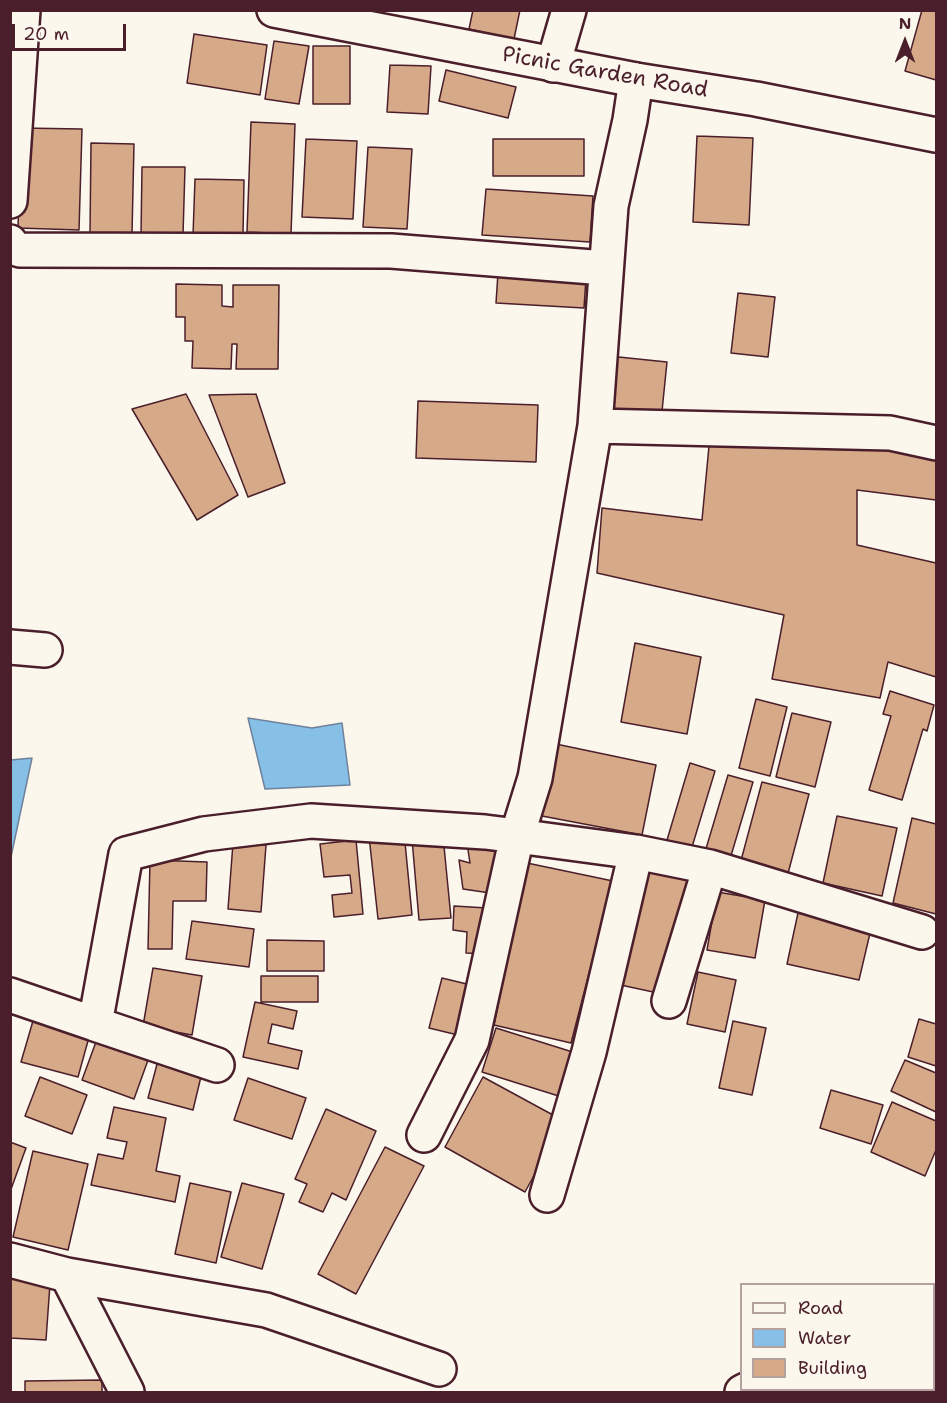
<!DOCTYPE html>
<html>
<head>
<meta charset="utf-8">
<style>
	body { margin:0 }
	#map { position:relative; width:947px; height:1403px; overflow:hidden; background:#fbf7ec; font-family:"Shantell Sans",sans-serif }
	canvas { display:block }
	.frame { position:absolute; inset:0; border:12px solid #4a1f2b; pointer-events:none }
	.legend { position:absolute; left:740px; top:1283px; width:195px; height:108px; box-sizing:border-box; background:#fbf7ec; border:2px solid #b4a19f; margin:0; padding:8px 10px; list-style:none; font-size:18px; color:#4a1f2b }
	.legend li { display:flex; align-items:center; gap:12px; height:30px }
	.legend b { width:30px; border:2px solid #b4a19f }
	.north { position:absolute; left:875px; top:12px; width:60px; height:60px; -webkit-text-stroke:4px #fbf7ec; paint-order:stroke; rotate:0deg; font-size:16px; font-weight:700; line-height:24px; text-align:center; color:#4a1f2b }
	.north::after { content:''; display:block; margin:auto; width:21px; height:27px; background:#4a1f2b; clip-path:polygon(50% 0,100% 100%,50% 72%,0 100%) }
	.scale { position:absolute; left:12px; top:24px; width:114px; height:27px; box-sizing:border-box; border:3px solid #4a1f2b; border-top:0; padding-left:8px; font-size:18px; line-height:21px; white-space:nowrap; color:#4a1f2b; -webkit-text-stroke:4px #fbf7ec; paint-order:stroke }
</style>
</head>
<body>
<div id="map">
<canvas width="947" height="1403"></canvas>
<div class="frame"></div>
<ul class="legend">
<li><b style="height:8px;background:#fbf7ec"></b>Road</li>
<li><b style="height:16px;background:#87c0e6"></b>Water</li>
<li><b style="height:16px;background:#d6aa88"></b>Building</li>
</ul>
<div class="north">N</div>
<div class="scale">20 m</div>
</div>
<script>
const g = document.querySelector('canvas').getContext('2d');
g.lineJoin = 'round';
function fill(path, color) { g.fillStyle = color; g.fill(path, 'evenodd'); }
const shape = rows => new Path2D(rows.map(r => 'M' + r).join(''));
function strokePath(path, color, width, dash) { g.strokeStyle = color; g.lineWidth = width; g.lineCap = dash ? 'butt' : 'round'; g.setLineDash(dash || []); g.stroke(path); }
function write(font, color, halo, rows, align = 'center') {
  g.font = font + ' "Shantell Sans",sans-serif'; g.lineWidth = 5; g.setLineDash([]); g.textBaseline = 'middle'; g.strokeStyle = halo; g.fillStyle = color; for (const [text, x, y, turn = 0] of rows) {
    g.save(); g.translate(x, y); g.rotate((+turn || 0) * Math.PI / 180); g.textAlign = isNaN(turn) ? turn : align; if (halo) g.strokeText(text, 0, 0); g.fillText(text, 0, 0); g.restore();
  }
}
const water = shape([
	[248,718,312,728,342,723,350,785,265,789,248,718],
	[32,758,11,857,11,760,32,758]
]);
const building = shape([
	[473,10,520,10,514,39,469,29,473,10],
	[922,10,936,10,936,80,905,71,922,10],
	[194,34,267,45,260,95,187,83,194,34],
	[274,41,309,46,299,104,265,99,274,41],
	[313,46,350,46,350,104,313,104,313,46],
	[390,65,431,66,428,114,387,112,390,65],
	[446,70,516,87,508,118,439,101,446,70],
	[251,122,295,124,291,234,247,232,251,122],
	[21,128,82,129,79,230,18,228,21,128],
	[697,136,753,138,749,225,693,222,697,136],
	[306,139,357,141,353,219,302,217,306,139],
	[493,139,584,139,584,176,493,176,493,139],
	[91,143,134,144,132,234,90,233,91,143],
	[368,147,412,149,407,229,363,227,368,147],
	[142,167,185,167,183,235,141,235,142,167],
	[195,179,244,180,243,235,193,235,195,179],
	[486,189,593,196,590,242,482,235,486,189],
	[498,273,586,278,584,308,496,303,498,273],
	[176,284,222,285,222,306,233,307,233,285,279,285,278,369,236,369,237,344,232,344,231,369,192,368,193,341,185,341,185,317,176,317,176,284],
	[738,293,775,297,768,357,731,353,738,293],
	[609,356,667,362,661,421,602,415,609,356],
	[186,394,238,495,197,520,132,409,186,394],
	[256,394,285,483,248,497,209,395,256,394],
	[418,401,538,405,536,462,416,458,418,401],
	[827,444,936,453,936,500,857,490,857,545,936,563,936,677,888,662,880,698,772,679,784,615,597,573,602,508,702,520,709,446,827,444],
	[635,643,701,657,687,734,621,722,635,643],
	[890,691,934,705,927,731,923,729,902,800,869,790,891,716,883,714,890,691],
	[756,699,787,707,770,776,739,768,756,699],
	[792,713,831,722,815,787,776,777,792,713],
	[556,744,656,765,642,835,542,816,556,744],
	[690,763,715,771,692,847,667,840,690,763],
	[728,775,753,782,730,859,705,852,728,775],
	[762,782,809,794,786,881,739,868,762,782],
	[837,816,897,828,882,896,823,883,837,816],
	[912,818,936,824,936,914,893,903,912,818],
	[404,832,412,915,378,919,369,836,404,832],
	[443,836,451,918,419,920,412,839,443,836],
	[466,837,505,843,497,894,463,889,459,860,470,863,466,837],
	[356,840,363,914,334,917,332,895,352,893,350,875,324,877,320,844,356,840],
	[233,843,266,845,261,912,228,909,233,843],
	[150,860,207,862,206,901,173,901,172,949,148,949,150,860],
	[527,863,613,881,571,1043,494,1025,527,863],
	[642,865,693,876,667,995,616,984,642,865],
	[717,892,765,900,755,958,707,950,717,892],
	[454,906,487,908,485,954,466,953,467,932,453,930,454,906],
	[798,913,871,929,859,980,787,964,798,913],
	[192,921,254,929,249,967,186,959,192,921],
	[267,940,324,941,324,971,267,971,267,940],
	[153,968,202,976,192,1035,143,1026,153,968],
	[698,972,736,980,725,1032,687,1024,698,972],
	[261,976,318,976,318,1002,261,1002,261,976],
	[442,978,475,986,462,1036,429,1028,442,978],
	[255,1002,297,1011,293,1029,272,1024,268,1043,302,1051,298,1069,243,1057,255,1002],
	[35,1014,91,1030,78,1077,21,1062,35,1014],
	[919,1019,936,1024,936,1066,908,1057,919,1019],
	[733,1021,766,1028,752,1095,719,1088,733,1021],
	[496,1028,579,1054,565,1098,482,1072,496,1028],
	[100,1031,152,1049,134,1099,82,1080,100,1031],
	[160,1053,204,1064,193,1110,148,1098,160,1053],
	[905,1060,936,1073,936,1112,891,1091,905,1060],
	[40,1077,87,1095,72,1134,25,1116,40,1077],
	[483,1077,564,1121,525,1192,445,1147,483,1077],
	[248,1078,306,1098,292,1139,234,1120,248,1078],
	[831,1090,883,1105,871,1144,820,1128,831,1090],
	[892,1102,936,1121,936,1150,925,1176,871,1152,892,1102],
	[114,1107,166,1118,156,1171,180,1176,175,1202,91,1185,98,1154,123,1159,127,1142,107,1138,114,1107],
	[326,1109,376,1131,346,1200,332,1193,323,1212,299,1202,307,1184,295,1179,326,1109],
	[10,1142,26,1148,10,1192,10,1142],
	[385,1147,424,1166,356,1294,318,1274,385,1147],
	[33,1151,88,1164,68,1250,13,1237,33,1151],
	[190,1183,231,1192,216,1263,175,1254,190,1183],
	[242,1183,284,1194,262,1269,221,1257,242,1183],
	[10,1267,51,1270,46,1340,10,1338,10,1267],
	[102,1380,102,1392,25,1392,25,1381,102,1380]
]);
const minor = shape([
	[553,65,569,10],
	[10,201,23,10],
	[10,242,12,247,20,250,391,251,605,268],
	[595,426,890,433,936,443],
	[10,647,45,650],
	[10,995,95,1024,126,854,204,834,311,821,485,832,517,836,535,778,595,426,611,206,630,120,636,80],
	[669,1001,710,867],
	[95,1024,217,1065],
	[424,1135,472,1040,517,836,636,852,710,867,922,932],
	[547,1195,589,1052,636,852],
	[10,1260,67,1275,127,1392],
	[67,1275,266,1310,439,1369],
	[790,1390,821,1392],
	[742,1392,746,1390]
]);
const secondary = shape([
	[274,10,636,80,756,99,936,135]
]);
const streetNames = [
	["Picnic Garden Road",605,73,10]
];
fill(water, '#87c0e6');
strokePath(water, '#6f809b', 1.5);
fill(building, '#d6aa88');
strokePath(building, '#4a1f2b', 1.5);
strokePath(minor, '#4a1f2b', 38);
strokePath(secondary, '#4a1f2b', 38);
strokePath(minor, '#fbf7ec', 33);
strokePath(secondary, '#fbf7ec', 33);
write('22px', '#4a1f2b', '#fbf7ec', streetNames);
</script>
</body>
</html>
